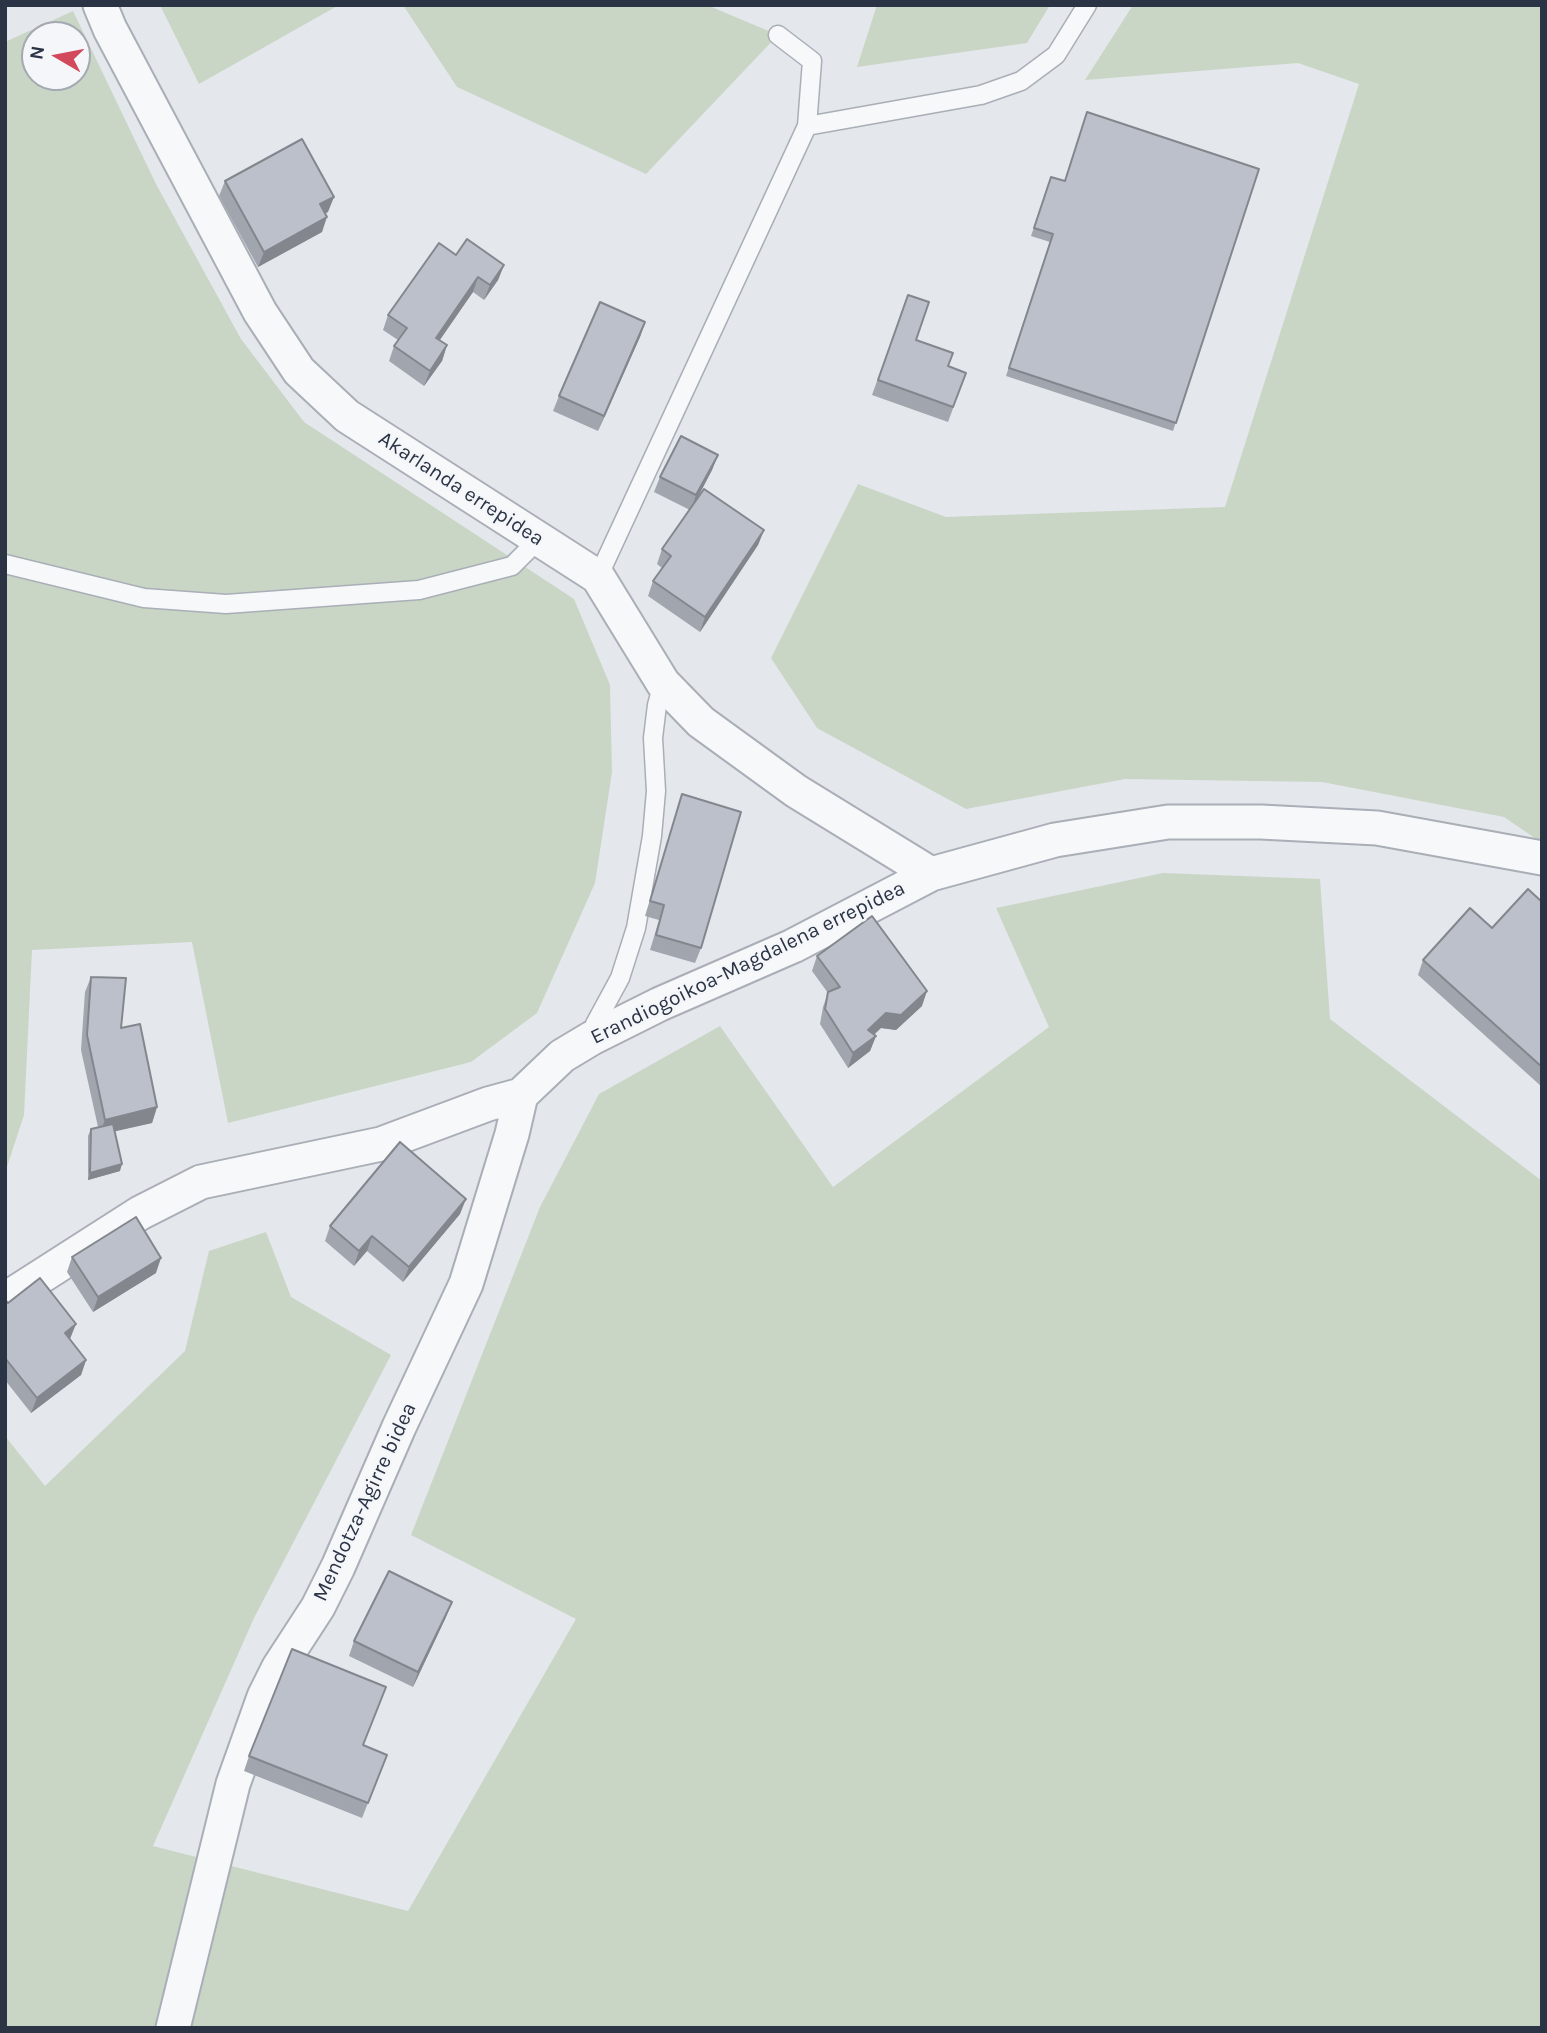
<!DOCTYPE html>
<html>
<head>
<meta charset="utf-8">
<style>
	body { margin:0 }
	#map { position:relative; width:1547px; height:2033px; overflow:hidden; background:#e4e7ec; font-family:Karla,sans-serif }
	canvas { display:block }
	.frame { position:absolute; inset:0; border:7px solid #2b3445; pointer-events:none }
	.north { position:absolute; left:21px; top:21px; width:70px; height:70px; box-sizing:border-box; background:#f4f6f9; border:2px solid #a4a8b1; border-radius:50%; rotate:280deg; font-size:19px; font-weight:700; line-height:28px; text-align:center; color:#2b3445 }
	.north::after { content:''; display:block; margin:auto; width:24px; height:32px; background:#d1495b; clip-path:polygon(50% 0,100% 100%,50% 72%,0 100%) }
</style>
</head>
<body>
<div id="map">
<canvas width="1547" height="2033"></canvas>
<div class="frame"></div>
<div class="north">N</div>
</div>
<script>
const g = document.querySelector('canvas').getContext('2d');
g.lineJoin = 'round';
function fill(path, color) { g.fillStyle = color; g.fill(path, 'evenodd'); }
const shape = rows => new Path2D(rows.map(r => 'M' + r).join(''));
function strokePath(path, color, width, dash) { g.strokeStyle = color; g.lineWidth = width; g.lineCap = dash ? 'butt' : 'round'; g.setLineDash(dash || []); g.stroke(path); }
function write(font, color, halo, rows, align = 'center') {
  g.font = font + ' Karla,sans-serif'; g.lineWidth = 5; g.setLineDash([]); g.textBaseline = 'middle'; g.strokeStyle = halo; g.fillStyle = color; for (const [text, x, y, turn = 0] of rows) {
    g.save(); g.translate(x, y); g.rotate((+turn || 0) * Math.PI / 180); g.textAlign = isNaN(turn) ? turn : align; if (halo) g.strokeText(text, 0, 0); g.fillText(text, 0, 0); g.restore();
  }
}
const green = shape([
	[160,5,339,5,199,84],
	[403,5,707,5,778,35,646,174,457,87],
	[877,5,1050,5,1027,43,857,67],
	[1133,5,1542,5,1542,843,1504,817,1322,782,1125,779,966,809,817,728,771,658,858,484,946,517,1225,507,1359,84,1298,63,1085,80],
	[73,11,156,184,241,339,304,422,574,599,610,685,612,772,595,883,537,1013,471,1062,228,1123,192,942,32,950,24,1115,5,1173,5,42],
	[35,35,77,35,77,77,35,77],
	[1163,873,1320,879,1330,1019,1542,1181,1542,2028,5,2028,5,1436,45,1486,185,1351,209,1251,266,1232,291,1297,391,1355,254,1618,153,1846,408,1911,576,1619,411,1535,540,1207,599,1094,720,1026,833,1187,1049,1027,996,908]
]);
const service = shape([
	[807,126,981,95,1021,81,1056,55,1087,5],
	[5,564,144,598,226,604,419,590,512,566,538,540],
	[598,577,807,126,812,61,778,35],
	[592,1038,595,1024,620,978,636,928,652,836,656,791,653,738,657,705,663,683]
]);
const minor = shape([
	[100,5,110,29,260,312,299,371,347,416,598,577,663,683,701,722,796,791,931,874],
	[5,1296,15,1293,140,1213,201,1182,381,1144,488,1104,521,1095,562,1056,592,1038,660,1004,793,946,931,874,1055,840,1168,822,1261,822,1377,828,1542,858],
	[173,2028,233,1784,264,1697,279,1667,318,1607,338,1567,399,1427,466,1284,512,1134,521,1095]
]);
const wall = shape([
	[1259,169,1173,431,1006,376,1050,242,1031,236,1051,177,1064,181],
	[225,181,328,212,325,213,322,232,258,267,219,196],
	[456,255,504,265,498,280,484,300,473,292,439,340,447,345,442,361,424,386,389,361,394,346,398,340,383,330,388,315],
	[908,295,916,340,948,366,966,373,948,422,872,395],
	[645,322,640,337,598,431,553,411,559,396],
	[718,455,712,470,697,499,764,530,758,545,700,632,648,596,653,581,662,568,657,564,662,549,690,510,654,492,660,477],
	[682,794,701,948,695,963,650,950,659,920,645,916],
	[1542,902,1542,1087,1418,975,1423,960,1492,928],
	[817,956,922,1006,896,1030,881,1028,874,1035,876,1036,870,1051,848,1068,820,1024,823,1007,828,993,812,971],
	[91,977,121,1028,157,1107,152,1123,114,1131,120,1171,88,1180,88,1136,91,1129,98,1127,81,1050,85,992],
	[460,1214,403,1282,367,1251,354,1266,325,1241,330,1226],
	[72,1257,156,1273,93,1312,67,1272],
	[5,1300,8,1303,70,1339,86,1360,81,1375,31,1413,5,1380],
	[446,1617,413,1687,349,1656,354,1641],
	[363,1745,387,1755,362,1818,244,1771,249,1756]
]);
const shadedWall = shape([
	[334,197,328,212,315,219,320,204],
	[327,217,322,232,258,267,264,252],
	[504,265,498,280,484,300,490,285],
	[478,277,473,292,431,353,436,338],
	[645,322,640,337,598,431,604,416],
	[447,345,442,361,424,386,430,371],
	[718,455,712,470,691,510,696,495],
	[764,530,758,545,700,632,705,617],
	[927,991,922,1006,896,1030,881,1028,862,1045,868,1030,886,1013],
	[876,1036,870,1051,848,1068,853,1053],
	[157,1107,152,1123,99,1135,105,1120],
	[122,1164,120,1171,88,1180,90,1173],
	[466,1199,460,1214,403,1282,409,1267],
	[372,1236,367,1251,354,1266,359,1251],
	[161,1258,156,1273,93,1312,98,1297],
	[76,1324,70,1339,65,1333],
	[86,1360,81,1375,31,1413,37,1398],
	[452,1602,446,1617,413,1687,418,1672]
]);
const building = shape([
	[1087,112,1259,169,1176,423,1009,368,1053,234,1034,228,1051,177,1065,181,1087,112],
	[302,139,334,197,320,204,327,217,264,252,225,181,302,139],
	[467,239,504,265,490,285,478,277,436,338,447,345,430,371,394,346,407,328,388,315,439,243,456,255,467,239],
	[908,295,929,302,916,340,953,353,948,366,966,373,953,407,878,380,908,295],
	[600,302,645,322,604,416,559,396,600,302],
	[681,436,718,455,696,495,660,477,681,436],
	[704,489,764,530,705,617,653,581,671,556,662,549,704,489],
	[682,794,741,812,701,948,656,935,664,905,650,901,682,794],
	[1528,889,1542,902,1542,1067,1423,960,1470,908,1492,928,1528,889],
	[872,916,927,991,901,1015,886,1013,868,1030,876,1036,853,1053,825,1009,828,992,840,987,817,956,872,916],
	[91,977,126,978,121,1028,140,1024,157,1107,105,1120,87,1035,91,977],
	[113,1124,122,1164,90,1173,91,1129,113,1124],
	[400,1142,466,1199,409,1267,372,1236,359,1251,330,1226,400,1142],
	[136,1217,161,1258,98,1297,72,1257,136,1217],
	[40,1278,76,1324,65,1333,86,1360,37,1398,5,1358,5,1300,8,1303,40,1278],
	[389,1571,452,1602,418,1672,354,1641,389,1571],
	[292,1649,386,1687,363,1745,387,1755,368,1803,249,1756,292,1649]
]);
const streetNames = [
	["Akarlanda errepidea",461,489,33],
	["Erandiogoikoa-Magdalena errepidea",748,963,-26],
	["Mendotza-Agirre bidea",365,1502,-65]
];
fill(green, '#c9d6c5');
strokePath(service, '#a9aeb7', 21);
strokePath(minor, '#a9aeb7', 37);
strokePath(service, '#f7f8fa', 18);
strokePath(minor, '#f7f8fa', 33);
fill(wall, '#a1a5ae');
fill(shadedWall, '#83868d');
fill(building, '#bbc0ca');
strokePath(building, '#83868d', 2);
write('21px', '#2b3445', '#f4f6f9', streetNames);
</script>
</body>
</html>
